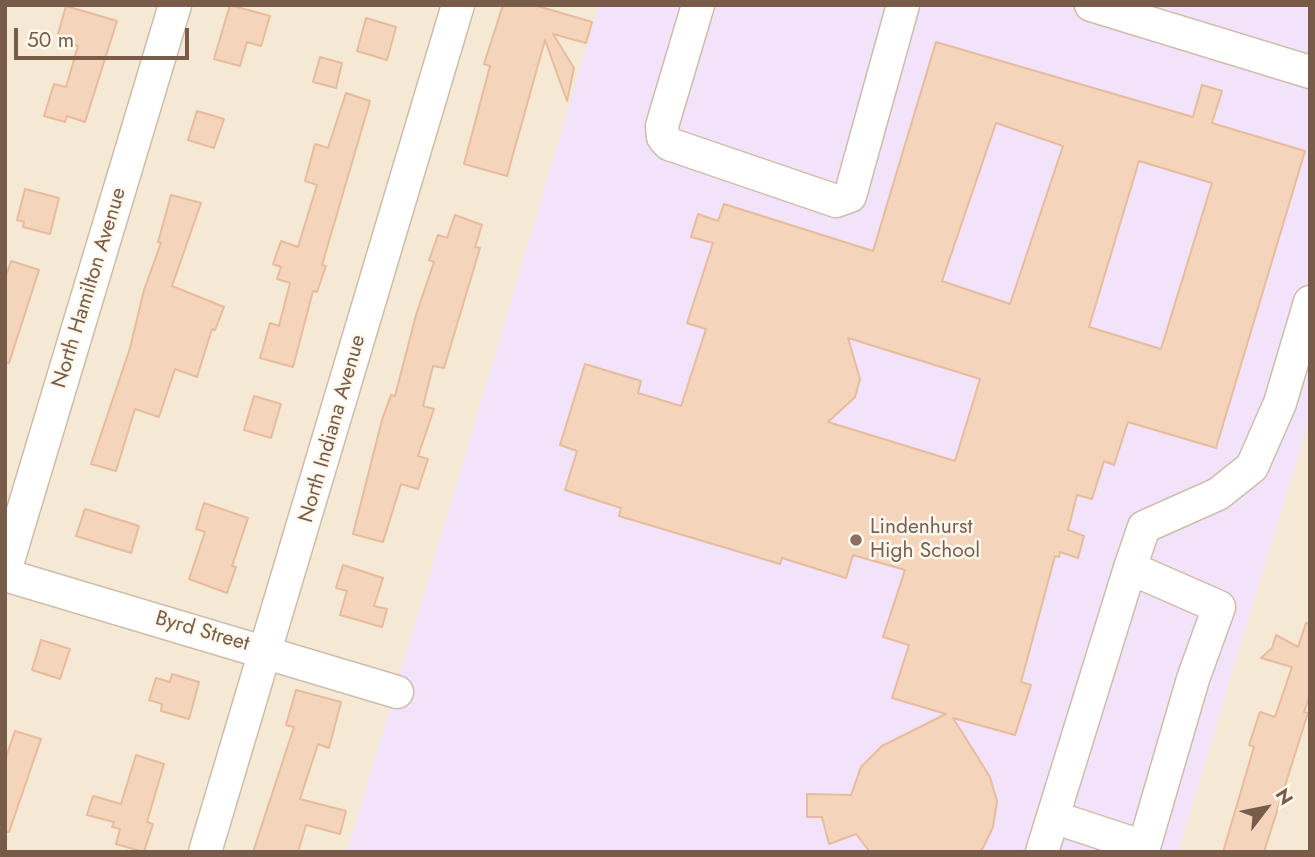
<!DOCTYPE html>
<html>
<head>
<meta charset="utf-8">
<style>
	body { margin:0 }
	#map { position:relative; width:1315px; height:857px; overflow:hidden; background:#fdf5e6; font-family:Jost,sans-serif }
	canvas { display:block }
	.frame { position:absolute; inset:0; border:7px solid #785c49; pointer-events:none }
	.north { position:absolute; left:1231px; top:773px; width:70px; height:70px; -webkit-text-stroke:5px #fff9ed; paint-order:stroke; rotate:58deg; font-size:19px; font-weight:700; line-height:28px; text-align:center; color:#785c49 }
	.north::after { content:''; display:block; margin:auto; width:24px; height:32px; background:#785c49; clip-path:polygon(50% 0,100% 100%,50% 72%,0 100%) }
	.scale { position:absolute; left:14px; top:28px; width:175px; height:32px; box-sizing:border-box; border:4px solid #785c49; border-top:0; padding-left:9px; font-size:21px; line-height:24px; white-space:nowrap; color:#785c49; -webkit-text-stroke:5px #fff9ed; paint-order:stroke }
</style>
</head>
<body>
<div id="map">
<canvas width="1315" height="857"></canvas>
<div class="frame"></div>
<div class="north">N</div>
<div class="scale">50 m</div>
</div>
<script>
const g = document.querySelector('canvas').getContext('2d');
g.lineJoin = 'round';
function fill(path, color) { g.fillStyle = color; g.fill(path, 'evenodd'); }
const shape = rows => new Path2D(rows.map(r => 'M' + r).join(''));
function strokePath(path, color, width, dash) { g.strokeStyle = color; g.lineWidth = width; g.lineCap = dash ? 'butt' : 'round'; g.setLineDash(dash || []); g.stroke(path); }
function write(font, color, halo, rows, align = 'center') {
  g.font = font + ' Jost,sans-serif'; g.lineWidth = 5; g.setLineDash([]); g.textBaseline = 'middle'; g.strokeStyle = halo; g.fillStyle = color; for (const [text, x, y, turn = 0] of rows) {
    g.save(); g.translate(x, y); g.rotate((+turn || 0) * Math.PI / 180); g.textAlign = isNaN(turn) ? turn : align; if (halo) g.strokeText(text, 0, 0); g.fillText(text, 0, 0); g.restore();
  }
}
const residential = shape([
	[5,5,1310,5,1310,852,5,852]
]);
const education = shape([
	[599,5,1310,5,1310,416,1178,852,1032,852,1023,849,1022,852,347,852]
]);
const building = shape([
	[230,5,270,16,261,46,247,42,240,66,214,59,230,5],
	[503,5,534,5,592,22,586,43,553,34,574,68,567,101,545,40,507,176,464,164,490,66,484,64,503,5],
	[66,6,117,21,85,122,67,116,65,122,44,116,54,84,66,87,78,46,66,42,68,37,58,34,66,6],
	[366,18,396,27,387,60,357,51,366,18],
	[936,42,1193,117,1202,85,1222,91,1212,123,1305,151,1216,448,1128,422,1114,465,1104,461,1092,499,1077,495,1068,530,1084,536,1078,558,1060,552,1059,557,1055,556,1021,682,1031,685,1015,735,953,718,990,777,997,801,993,827,983,848,979,852,870,852,856,834,829,844,822,817,807,817,807,794,851,795,861,767,882,746,946,714,892,698,909,645,883,637,905,570,853,555,846,578,782,558,780,564,619,516,621,508,565,490,577,451,560,445,585,364,641,381,638,393,681,406,706,329,687,323,713,243,691,237,698,214,718,221,724,204,873,251,936,42],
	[996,123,1063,146,1010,304,942,281,996,123],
	[1139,161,1212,183,1161,349,1089,327,1139,161],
	[848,338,980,379,955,461,828,422,855,397,860,379,848,338],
	[320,57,342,63,336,88,313,82,320,57],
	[346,93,370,101,322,265,326,266,317,292,313,291,293,367,260,358,270,323,279,326,290,283,277,279,281,267,273,264,281,241,298,247,317,185,305,181,315,144,328,148,346,93],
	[197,111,224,119,214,148,188,140,197,111],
	[25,189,59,198,50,234,23,227,24,222,17,220,25,189],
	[171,195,201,203,172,286,224,307,215,330,212,329,197,377,175,369,159,417,135,409,116,471,91,464,130,348,144,290,161,243,158,242,171,195],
	[455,215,482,225,475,247,480,248,444,368,433,366,423,406,434,409,418,456,428,459,418,489,401,484,383,542,353,534,382,420,391,395,395,396,416,315,434,262,429,260,438,235,447,238,455,215],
	[11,261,39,270,9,363,5,362,5,279,11,261],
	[254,396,281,404,271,438,244,430,254,396],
	[204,503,248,518,232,566,236,567,227,593,189,579,205,532,196,529,204,503],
	[85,509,139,526,131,553,76,536,85,509],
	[343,565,383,578,374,606,387,609,382,627,340,615,347,591,336,588,343,565],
	[1306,623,1310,624,1310,695,1304,712,1308,713,1264,852,1223,852,1254,747,1249,745,1260,712,1275,717,1292,667,1261,658,1272,648,1276,635,1298,647,1306,623],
	[41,640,70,649,60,679,32,670,41,640],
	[172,674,199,682,189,719,161,711,162,704,149,700,156,678,170,682,172,674],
	[296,690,341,702,329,748,318,744,300,799,346,811,340,834,306,825,298,852,253,852,294,727,286,725,296,690],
	[15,731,41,739,9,832,5,832,5,760,15,731],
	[136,755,164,764,147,822,153,824,144,852,116,844,120,829,112,827,114,822,87,815,93,796,121,804,136,755]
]);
const minor = shape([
	[698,5,662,126,663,137,669,144,836,201,850,196,903,5],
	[1091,5,1310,72],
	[5,571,175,5],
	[5,575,397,692],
	[1053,817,1144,847,1193,679,1219,607,1130,568,1144,527,1218,494,1252,467,1280,403,1310,302],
	[205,852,458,5],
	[1042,852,1130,568]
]);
const markers = [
	[856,540,7,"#8d6e63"]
];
const streetNames = [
	["North Hamilton Avenue",90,288,-73],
	["North Indiana Avenue",333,429,-74],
	["Byrd Street",202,632,16]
];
const educationNames = [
	["Lindenhurst",870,528],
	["High School",870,552]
];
fill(residential, '#f5e8d4');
fill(education, '#f2e2fa');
fill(building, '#f4d5bc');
strokePath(building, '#e7bc9c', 2);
strokePath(minor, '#cfbdab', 35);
strokePath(minor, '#fff', 32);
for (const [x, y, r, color] of markers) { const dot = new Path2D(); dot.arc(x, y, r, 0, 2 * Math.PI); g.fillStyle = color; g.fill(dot); strokePath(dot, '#fff9ed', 2.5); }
write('21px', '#785c49', '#fff9ed', streetNames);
write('21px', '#785e54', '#fff9ed', educationNames, 'left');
</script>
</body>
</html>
